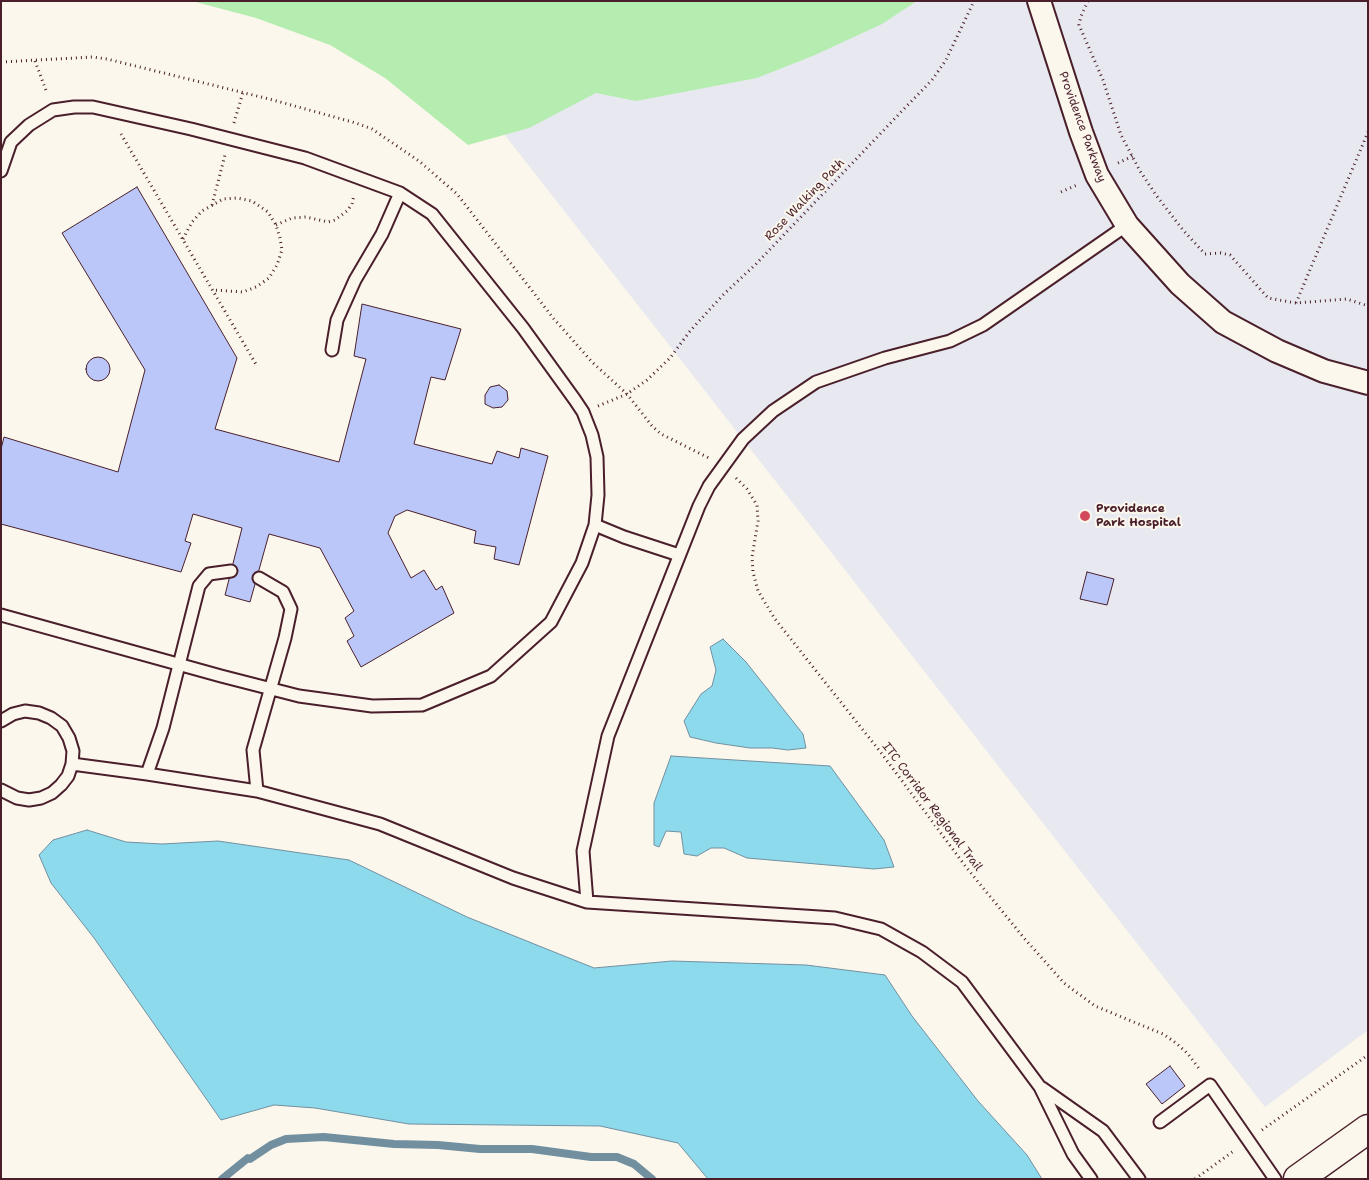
<!DOCTYPE html>
<html>
<head>
<meta charset="utf-8">
<style>
	body { margin:0 }
	#map { position:relative; width:1369px; height:1180px; overflow:hidden; background:#fbf7ec; font-family:"Shantell Sans",sans-serif }
	canvas { display:block }
	.frame { position:absolute; inset:0; border:2px solid #4a1f2b; pointer-events:none }
</style>
</head>
<body>
<div id="map">
<canvas width="1369" height="1180"></canvas>
<div class="frame"></div>
</div>
<script>
const g = document.querySelector('canvas').getContext('2d');
g.lineJoin = 'round';
function fill(path, color) { g.fillStyle = color; g.fill(path, 'evenodd'); }
const shape = rows => new Path2D(rows.map(r => 'M' + r).join(''));
function strokePath(path, color, width, dash) { g.strokeStyle = color; g.lineWidth = width; g.lineCap = dash ? 'butt' : 'round'; g.setLineDash(dash || []); g.stroke(path); }
function write(font, color, halo, rows, align = 'center') {
  g.font = font + ' "Shantell Sans",sans-serif'; g.lineWidth = 4; g.setLineDash([]); g.textBaseline = 'middle'; g.strokeStyle = halo; g.fillStyle = color; for (const [text, x, y, turn = 0] of rows) {
    g.save(); g.translate(x, y); g.rotate((+turn || 0) * Math.PI / 180); g.textAlign = isNaN(turn) ? turn : align; if (halo) g.strokeText(text, 0, 0); g.fillText(text, 0, 0); g.restore();
  }
}
const built = shape([
	[400,1,1368,1,1368,1030,1265,1107]
]);
const green = shape([
	[192,1,917,1,882,24,815,55,757,78,636,101,596,93,529,128,468,145,385,78,330,45,256,18]
]);
const water = shape([
	[723,639,746,662,803,734,806,748,788,750,772,748,750,748,716,743,690,737,684,721,701,694,712,686,716,670,710,647,723,639],
	[671,756,830,766,884,840,894,867,874,869,747,858,724,848,711,848,697,856,684,854,681,832,666,831,659,847,654,845,654,803,671,756],
	[87,830,126,842,162,844,218,841,349,860,467,917,594,968,672,961,806,965,885,975,912,1016,978,1101,1027,1155,1042,1179,708,1179,678,1143,600,1126,409,1124,315,1108,274,1105,221,1120,94,938,51,883,39,855,53,840,87,830]
]);
const stream = shape([
	[222,1179,248,1158,250,1159,271,1145,286,1139,324,1137,394,1144,438,1145,480,1149,532,1149,591,1157,617,1157,634,1164,652,1179]
]);
const building = shape([
	[137,187,237,358,215,429,339,462,366,359,354,356,362,304,461,329,445,380,431,377,414,444,492,464,497,451,519,458,521,448,548,456,519,565,494,559,496,547,474,543,476,531,407,510,395,516,388,533,411,578,424,570,436,590,442,586,454,613,361,667,347,641,354,636,345,618,354,611,320,548,269,534,250,602,225,595,242,528,193,514,185,541,191,543,181,572,1,524,1,449,4,437,118,472,145,370,62,233,137,187],
	'86 369a12 12 0 1 1 24 0a12 12 0 1 1-24 0Z',
	[499,385,507,391,508,400,502,407,493,408,485,404,485,395,490,387,499,385],
	[1087,572,1114,579,1107,605,1080,599,1087,572],
	[1170,1066,1185,1086,1162,1104,1146,1084,1170,1066]
]);
const path = shape([
	[1088,1,1081,16,1079,25,1103,80,1121,135,1140,171,1156,195,1183,230,1205,254,1221,253,1230,255,1268,298,1296,303,1347,299,1365,305,1368,308],
	[35,61,47,93],
	[1,62,93,57,107,59,273,100,356,123,372,129,419,161,457,194,554,319,592,362,627,394,652,426,661,434,709,458],
	[234,123,243,92],
	[121,134,257,366],
	[1118,163,1133,156],
	[1061,192,1077,185],
	[212,205,225,155],
	[276,225,292,218,306,217,328,222,335,220,347,211,352,204,354,195],
	[183,239,192,222,202,211,223,199,237,198,252,201,268,212,276,225,280,238,282,250,277,265,269,278,256,287,243,292,213,290],
	[1296,303,1368,132],
	[598,406,627,394,647,380,670,358,690,331,723,295,756,264,902,111,932,80,946,60,974,1],
	[736,478,747,489,757,505,758,521,752,557,753,572,758,591,775,619,882,754,966,867,1024,938,1064,983,1095,1006,1163,1034,1176,1043,1188,1054,1200,1070],
	[1262,1130,1368,1055],
	[1195,1179,1235,1150]
]);
const service = shape([
	[1,171,11,142,29,125,53,110,74,107,93,107,191,129,305,158,400,193,432,214,523,328,575,400,583,412,592,435,597,457,598,495,595,525,582,563,551,622,491,676,422,705,372,706,299,696,221,676,1,615],
	[332,350,337,320,355,280,382,234,400,193],
	[595,525,624,537,679,555],
	[1,721,13,714,25,711,39,713,51,718,62,726,69,738,73,751,72,764,68,776,61,785,52,793,41,798,29,800,17,798,1,790],
	[72,764,147,774,257,791,380,824,513,878,587,902,835,918,881,929,922,952,962,982,1040,1087,1073,1154,1091,1179],
	[147,774,163,728,199,586,209,574,231,571],
	[257,791,253,750,285,638,291,609,283,592,259,578],
	[587,902,583,851,608,736,699,506,709,486,743,439,773,411,816,382,885,358,950,341,983,325,1127,225],
	[1042,1088,1103,1131,1139,1179],
	[1160,1122,1210,1085,1275,1179]
]);
const minor = shape([
	[1039,1,1081,132,1097,175,1127,225,1180,284,1223,322,1277,351,1324,371,1368,383]
]);
const secondary = shape([
	[1298,1179,1368,1129]
]);
const markers = [
	[1085,516,6,"#d1495b"]
];
const streetNames = [
	["Providence Parkway",1082,127,70],
	["Rose Walking Path",805,200,-46],
	["ITC Corridor Regional Trail",932,807,53]
];
const poiNames = [
	["Providence",1096,509],
	["Park Hospital",1096,523]
];
fill(built, '#e8e9f0');
fill(green, '#b5edb0');
fill(water, '#8ddaec');
strokePath(water, '#728f9f', 1);
strokePath(stream, '#728f9f', 8);
fill(building, '#bac7f8');
strokePath(building, '#4a1f2b', 1);
strokePath(service, '#4a1f2b', 15);
strokePath(minor, '#4a1f2b', 26);
strokePath(secondary, '#4a1f2b', 31);
strokePath(path, '#4a1f2b', 3, [1, 4]);
strokePath(service, '#fbf7ec', 11);
strokePath(minor, '#fbf7ec', 22);
strokePath(secondary, '#fbf7ec', 28);
for (const [x, y, r, color] of markers) { const dot = new Path2D(); dot.arc(x, y, r, 0, 2 * Math.PI); g.fillStyle = color; g.fill(dot); strokePath(dot, '#fbf7ec', 2); }
write('12px', '#4a1f2b', '#fbf7ec', streetNames);
write('bold 12px', '#4a1f2b', '#fbf7ec', poiNames, 'left');
</script>
</body>
</html>
